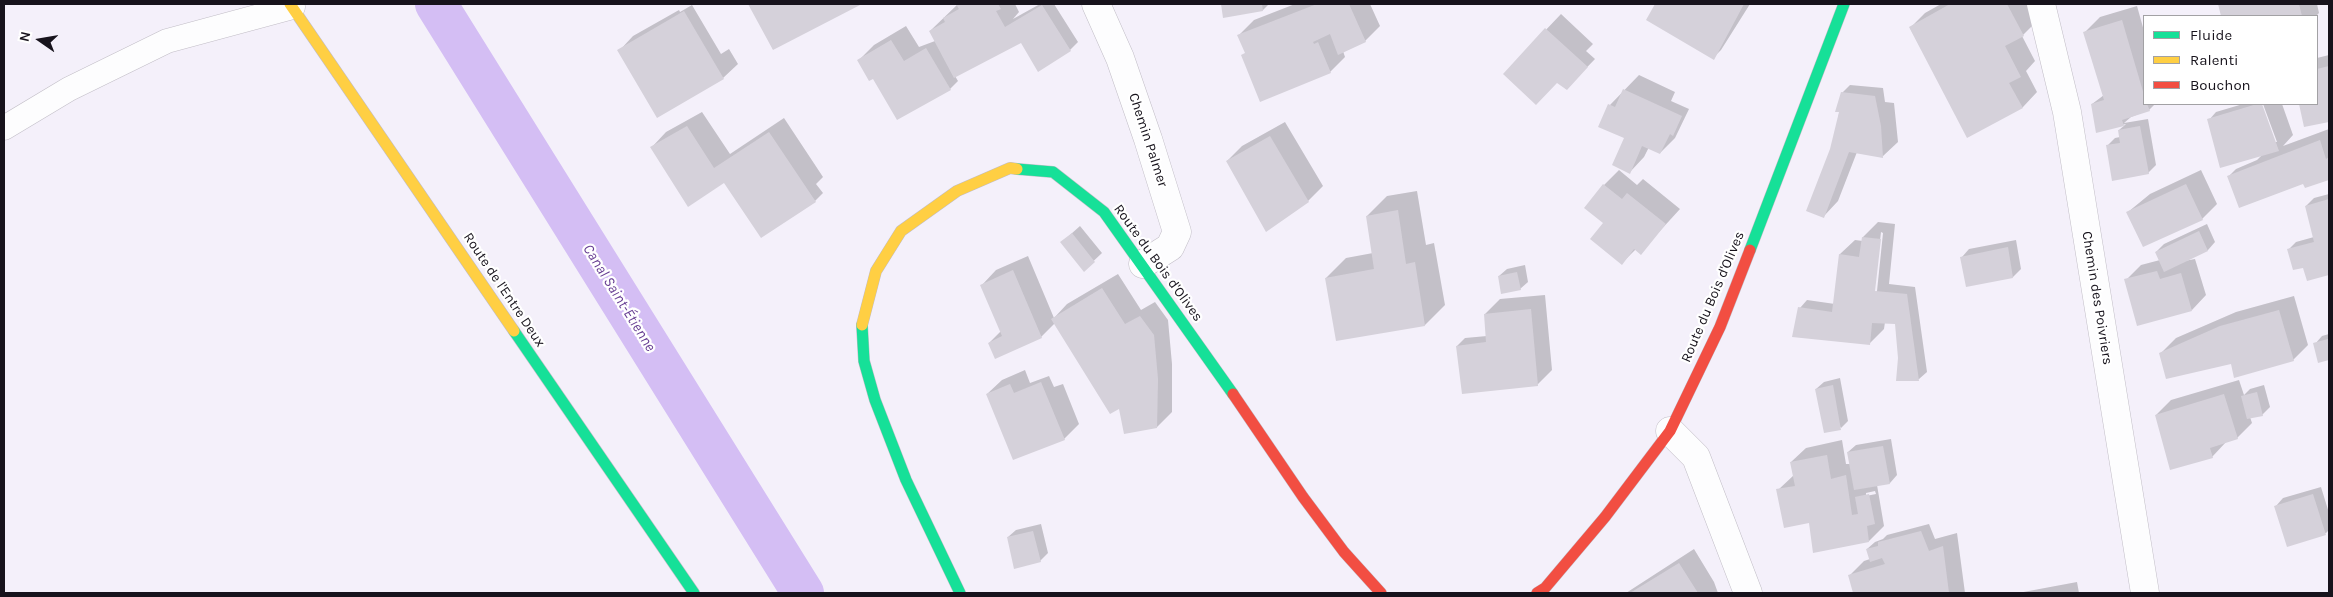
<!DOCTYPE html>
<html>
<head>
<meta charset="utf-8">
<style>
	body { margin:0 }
	#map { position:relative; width:2333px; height:597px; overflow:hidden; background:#f4f0fa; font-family:Karla,sans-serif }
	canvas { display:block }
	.frame { position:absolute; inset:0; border:5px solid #17131c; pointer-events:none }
	.legend { position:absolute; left:2143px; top:15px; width:175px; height:90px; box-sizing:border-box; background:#fff; border:1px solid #a2a1a4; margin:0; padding:6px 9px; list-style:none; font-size:15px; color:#17131c }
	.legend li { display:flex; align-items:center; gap:10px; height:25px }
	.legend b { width:25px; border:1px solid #a2a1a4 }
	.north { position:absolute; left:15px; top:15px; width:50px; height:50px; -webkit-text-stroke:4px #fff; paint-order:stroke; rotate:283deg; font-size:14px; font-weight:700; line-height:20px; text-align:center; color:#17131c }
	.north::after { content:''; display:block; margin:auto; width:18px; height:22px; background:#17131c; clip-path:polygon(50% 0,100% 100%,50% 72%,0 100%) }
</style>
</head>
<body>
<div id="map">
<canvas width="2333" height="597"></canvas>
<div class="frame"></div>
<ul class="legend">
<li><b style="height:6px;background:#16e098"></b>Fluide</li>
<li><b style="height:6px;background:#ffcf43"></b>Ralenti</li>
<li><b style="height:6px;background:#f24e42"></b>Bouchon</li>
</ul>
<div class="north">N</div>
</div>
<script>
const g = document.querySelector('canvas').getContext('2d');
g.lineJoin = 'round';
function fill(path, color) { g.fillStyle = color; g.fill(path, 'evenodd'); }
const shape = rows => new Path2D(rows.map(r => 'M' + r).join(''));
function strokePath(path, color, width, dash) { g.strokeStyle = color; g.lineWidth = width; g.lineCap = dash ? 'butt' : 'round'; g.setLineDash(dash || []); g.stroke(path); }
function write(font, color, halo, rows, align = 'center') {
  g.font = font + ' Karla,sans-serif'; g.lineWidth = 4.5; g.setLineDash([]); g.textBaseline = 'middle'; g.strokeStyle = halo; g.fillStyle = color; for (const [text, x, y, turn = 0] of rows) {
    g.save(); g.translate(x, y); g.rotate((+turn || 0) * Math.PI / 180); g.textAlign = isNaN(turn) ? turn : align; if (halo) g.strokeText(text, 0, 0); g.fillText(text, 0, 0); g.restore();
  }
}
const shadow = shape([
	[750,4,860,4,773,49],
	[958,4,1015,4,1019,12,1013,19,1040,4,1054,4,1078,42,1070,50,1021,41,955,76,958,81,950,89,874,77,859,60,874,45,906,26,919,47,935,41,930,31],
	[1222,4,1269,4,1263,10,1224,17],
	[1295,4,1370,4,1380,26,1365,41,1343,51,1345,57,1330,72,1246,53,1239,35,1254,20],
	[1657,4,1750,4,1721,50,1713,58,1647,19],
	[1941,4,2029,4,2038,20,2022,36,2035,61,2026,71,2037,92,2023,107,1968,136,1910,28,1925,13],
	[2220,4,2317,4,2319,13,2316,16,2222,16],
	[692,5,721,54,729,49,738,64,723,78,619,51,633,36,679,10,680,12],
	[2137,6,2144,31,2144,104,2155,104,2149,110,2131,117,2124,123,2148,119,2156,165,2148,173,2107,146,2115,138,2120,137,2119,130,2126,124,2097,131,2092,104,2104,95,2085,32,2100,17],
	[1561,14,1593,44,1586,51,1595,59,1566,89,1558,81,1504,74],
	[2329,55,2329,121,2305,125,2300,104,2317,104,2317,58],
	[1639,75,1675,92,1671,101,1689,109,1675,138,1660,153,1649,147,1644,157,1630,172,1626,137,1600,126,1610,105],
	[1850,85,1883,88,1885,102,1894,103,1898,142,1883,156,1857,152,1838,201,1824,216,1842,93],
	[2243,104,2261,104,2274,142,2277,142,2263,104,2282,104,2293,135,2283,146,2329,129,2329,179,2305,186,2303,183,2228,177,2236,169,2257,160,2262,155,2209,120,2216,112],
	[702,112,730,154,784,118,823,177,816,184,823,193,815,201,724,181,652,147,666,132],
	[1285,122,1323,186,1308,201,1227,161,1242,146],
	[1619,170,1637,185,1643,179,1680,209,1659,232,1636,249,1622,263,1604,185],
	[2201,170,2217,204,2202,219,2128,212,2150,194],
	[1417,191,1426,245,1434,243,1445,305,1425,325,1337,340,1326,278,1346,258,1373,253,1367,216,1387,196],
	[2329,194,2329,274,2308,280,2304,266,2289,249,2296,242,2314,237,2306,206,2314,198],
	[1878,222,1895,224,1889,284,1915,287,1927,372,1919,379,1898,380,1899,358,1896,323,1885,322,1884,329,1869,344,1800,308,1807,300,1835,304,1840,254,1855,240,1863,241,1863,237],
	[1881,232,1883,233,1877,291,1874,294],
	[2207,224,2215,242,2208,250,2184,261,2195,259,2206,295,2192,310,2126,280,2141,265,2160,260,2156,252,2164,244],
	[1080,226,1102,253,1084,270,1062,242],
	[2016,240,2021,269,2013,277,1967,286,1962,257,1969,249],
	[1028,256,1054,318,1067,304,1118,274,1141,310,1155,302,1168,320,1172,364,1172,412,1157,427,1120,407,1055,323,1041,337,989,343,1001,331,982,285,996,270],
	[1525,265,1528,282,1520,289,1499,276,1507,269],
	[1545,295,1552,370,1537,385,1457,346,1465,338,1487,336,1485,314,1500,299],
	[2294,296,2308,345,2293,360,2231,363,2161,353,2176,338,2236,312],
	[2329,334,2329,359,2319,361,2315,344,2322,336],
	[1025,370,1030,383,1049,376,1054,387,1063,384,1079,424,1064,439,987,394,1002,380],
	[1840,378,1848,421,1841,428,1816,389,1824,382],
	[2239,380,2244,395,2250,389,2264,385,2270,407,2262,415,2250,417,2252,423,2237,438,2227,441,2212,457,2156,415,2171,400],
	[1891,439,1897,475,1890,483,1877,485,1884,526,1869,541,1810,522,1778,490,1794,475,1791,462,1806,448,1842,440,1846,464,1850,464,1848,452,1856,445],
	[1875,491,1876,494,1866,496,1866,493],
	[2321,487,2329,513,2329,530,2326,533,2288,546,2276,506,2283,498],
	[1041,524,1048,553,1040,561,1008,537,1016,530],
	[1929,524,1935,539,1957,533,1965,593,1855,593,1849,576,1864,561,1870,559,1867,549,1875,542,1883,539,1887,535],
	[1694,549,1714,582,1718,593,1626,593],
	[2077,582,2079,593,2018,593]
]);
const canal = shape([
	[436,4,803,593]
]);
const building = shape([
	[748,4,862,4,773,50],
	[956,4,998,4,1001,9,996,11,1005,27,1042,5,1071,51,1038,72,1021,43,954,78,929,31,945,22,943,18,959,9],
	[1221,4,1262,4,1263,11,1223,18],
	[1317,4,1349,4,1366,42,1338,55,1330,34,1313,42,1314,44,1318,42,1331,73,1260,102,1241,55,1245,53,1237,35],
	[1655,4,1744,4,1714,60,1646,20],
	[1950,4,2007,4,2024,36,2005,46,2021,77,2009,83,2023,108,1967,138,1909,27],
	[2218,4,2299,4,2302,16,2221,16],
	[684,11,724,79,657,118,617,50],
	[2122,20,2144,95,2144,104,2147,104,2150,111,2122,120,2124,126,2096,133,2091,104,2104,100,2083,32],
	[1545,28,1588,67,1567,90,1557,83,1536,105,1503,74],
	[891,40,904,61,926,48,951,90,897,120,873,79,869,81,857,60],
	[2329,66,2329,122,2304,127,2299,104,2317,104,2317,69],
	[1623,89,1682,116,1673,136,1670,134,1660,154,1642,146,1630,174,1612,165,1624,138,1598,127,1608,104,1615,107],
	[1841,92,1875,96,1881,126,1883,158,1849,152,1824,218,1806,211,1830,149,1839,112,1835,112],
	[2257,104,2262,104,2279,151,2220,168,2207,119],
	[687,126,714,168,769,132,816,202,761,238,724,183,688,207,650,147],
	[2140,126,2149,174,2112,181,2106,145,2120,143,2118,130],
	[1270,136,1309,202,1266,232,1226,161],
	[2320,140,2326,159,2329,157,2329,180,2305,188,2303,184,2239,208,2227,176],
	[1603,184,1622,199,1627,193,1666,224,1641,255,1634,249,1622,265,1590,239,1603,223,1584,208],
	[2186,184,2203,220,2143,247,2126,212],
	[2329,199,2329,275,2307,281,2303,268,2293,270,2287,249,2314,242,2305,206],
	[1398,210,1406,264,1415,262,1425,326,1336,341,1325,278,1374,269,1366,216],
	[2199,231,2208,251,2164,272,2155,252],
	[1072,233,1095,262,1084,272,1060,242],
	[1862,237,1881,239,1875,291,1907,294,1919,381,1896,381,1898,358,1895,324,1872,323,1870,345,1792,337,1798,307,1832,312,1839,254,1859,257],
	[2008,247,2013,278,1966,287,1960,257],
	[1013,270,1042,338,995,359,988,343,1002,336,980,285],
	[2157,271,2160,279,2181,273,2192,311,2137,326,2124,279],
	[1517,272,1521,290,1501,294,1498,276],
	[1102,288,1125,324,1140,316,1154,335,1158,379,1157,428,1124,434,1119,409,1110,414,1051,319],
	[1531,309,1538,386,1462,394,1456,346,1486,342,1484,314],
	[2279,310,2294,361,2234,378,2231,364,2166,379,2159,353,2220,326],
	[2328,339,2329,360,2318,363,2313,343],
	[1041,382,1065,440,1013,460,986,394,1010,384,1014,393],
	[1833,385,1841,430,1824,433,1815,389],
	[2257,392,2263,416,2247,419,2241,396],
	[2224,394,2238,439,2210,448,2213,458,2170,470,2155,415],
	[1883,446,1890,484,1854,490,1847,452],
	[1827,455,1831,479,1846,475,1852,515,1858,514,1855,497,1869,494,1875,524,1867,526,1869,542,1813,553,1809,523,1784,528,1776,489,1795,486,1790,462],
	[2313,494,2326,535,2287,547,2274,506],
	[1033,531,1041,562,1014,569,1007,537],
	[1921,531,1929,551,1943,546,1949,593,1853,593,1848,575,1885,564,1882,558,1870,562,1866,549,1878,546,1878,542],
	[1679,563,1698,593,1630,593]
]);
const lane = shape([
	[4,128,69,89,167,41,293,7]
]);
const street = shape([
	[1096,4,1120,58,1148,139,1177,232,1170,247,1143,264],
	[2041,4,2067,112,2145,593],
	[1670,431,1696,457,1748,593]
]);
const fast = shape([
	[1017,169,1053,172,1104,212,1233,394],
	[1750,250,1844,4],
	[862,325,864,361,875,400,906,480,960,593],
	[514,331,694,593]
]);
const slow = shape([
	[290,4,514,331],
	[862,325,876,271,901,231,957,191,1010,168,1017,169]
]);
const jam = shape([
	[1233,394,1303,497,1344,552,1381,593],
	[1537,593,1545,588,1605,517,1670,431,1720,327,1750,250]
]);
const streetNames = [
	["Chemin Palmer",1148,140,72],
	["Route du Bois d'Olives",1158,263,54],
	["Route de l'Entre Deux",504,290,56],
	["Route du Bois d'Olives",1713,297,-67],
	["Chemin des Poivriers",2097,298,81]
];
const waterNames = [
	["Canal Saint-Étienne",619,298,58]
];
fill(shadow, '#0003');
strokePath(canal, '#d4bef4', 42);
fill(building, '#d5d1da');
strokePath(lane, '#c1bdc6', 25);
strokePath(street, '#c1bdc6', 29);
strokePath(fast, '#c1bdc6', 12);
strokePath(slow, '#c1bdc6', 12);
strokePath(jam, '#c1bdc6', 12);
strokePath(lane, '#fdfdfe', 24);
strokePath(street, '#fdfdfe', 28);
strokePath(fast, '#16e098', 11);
strokePath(slow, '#ffcf43', 11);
strokePath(jam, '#f24e42', 11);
write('14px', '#17131c', '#fff', streetNames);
write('italic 15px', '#663d92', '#fff', waterNames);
</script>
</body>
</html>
